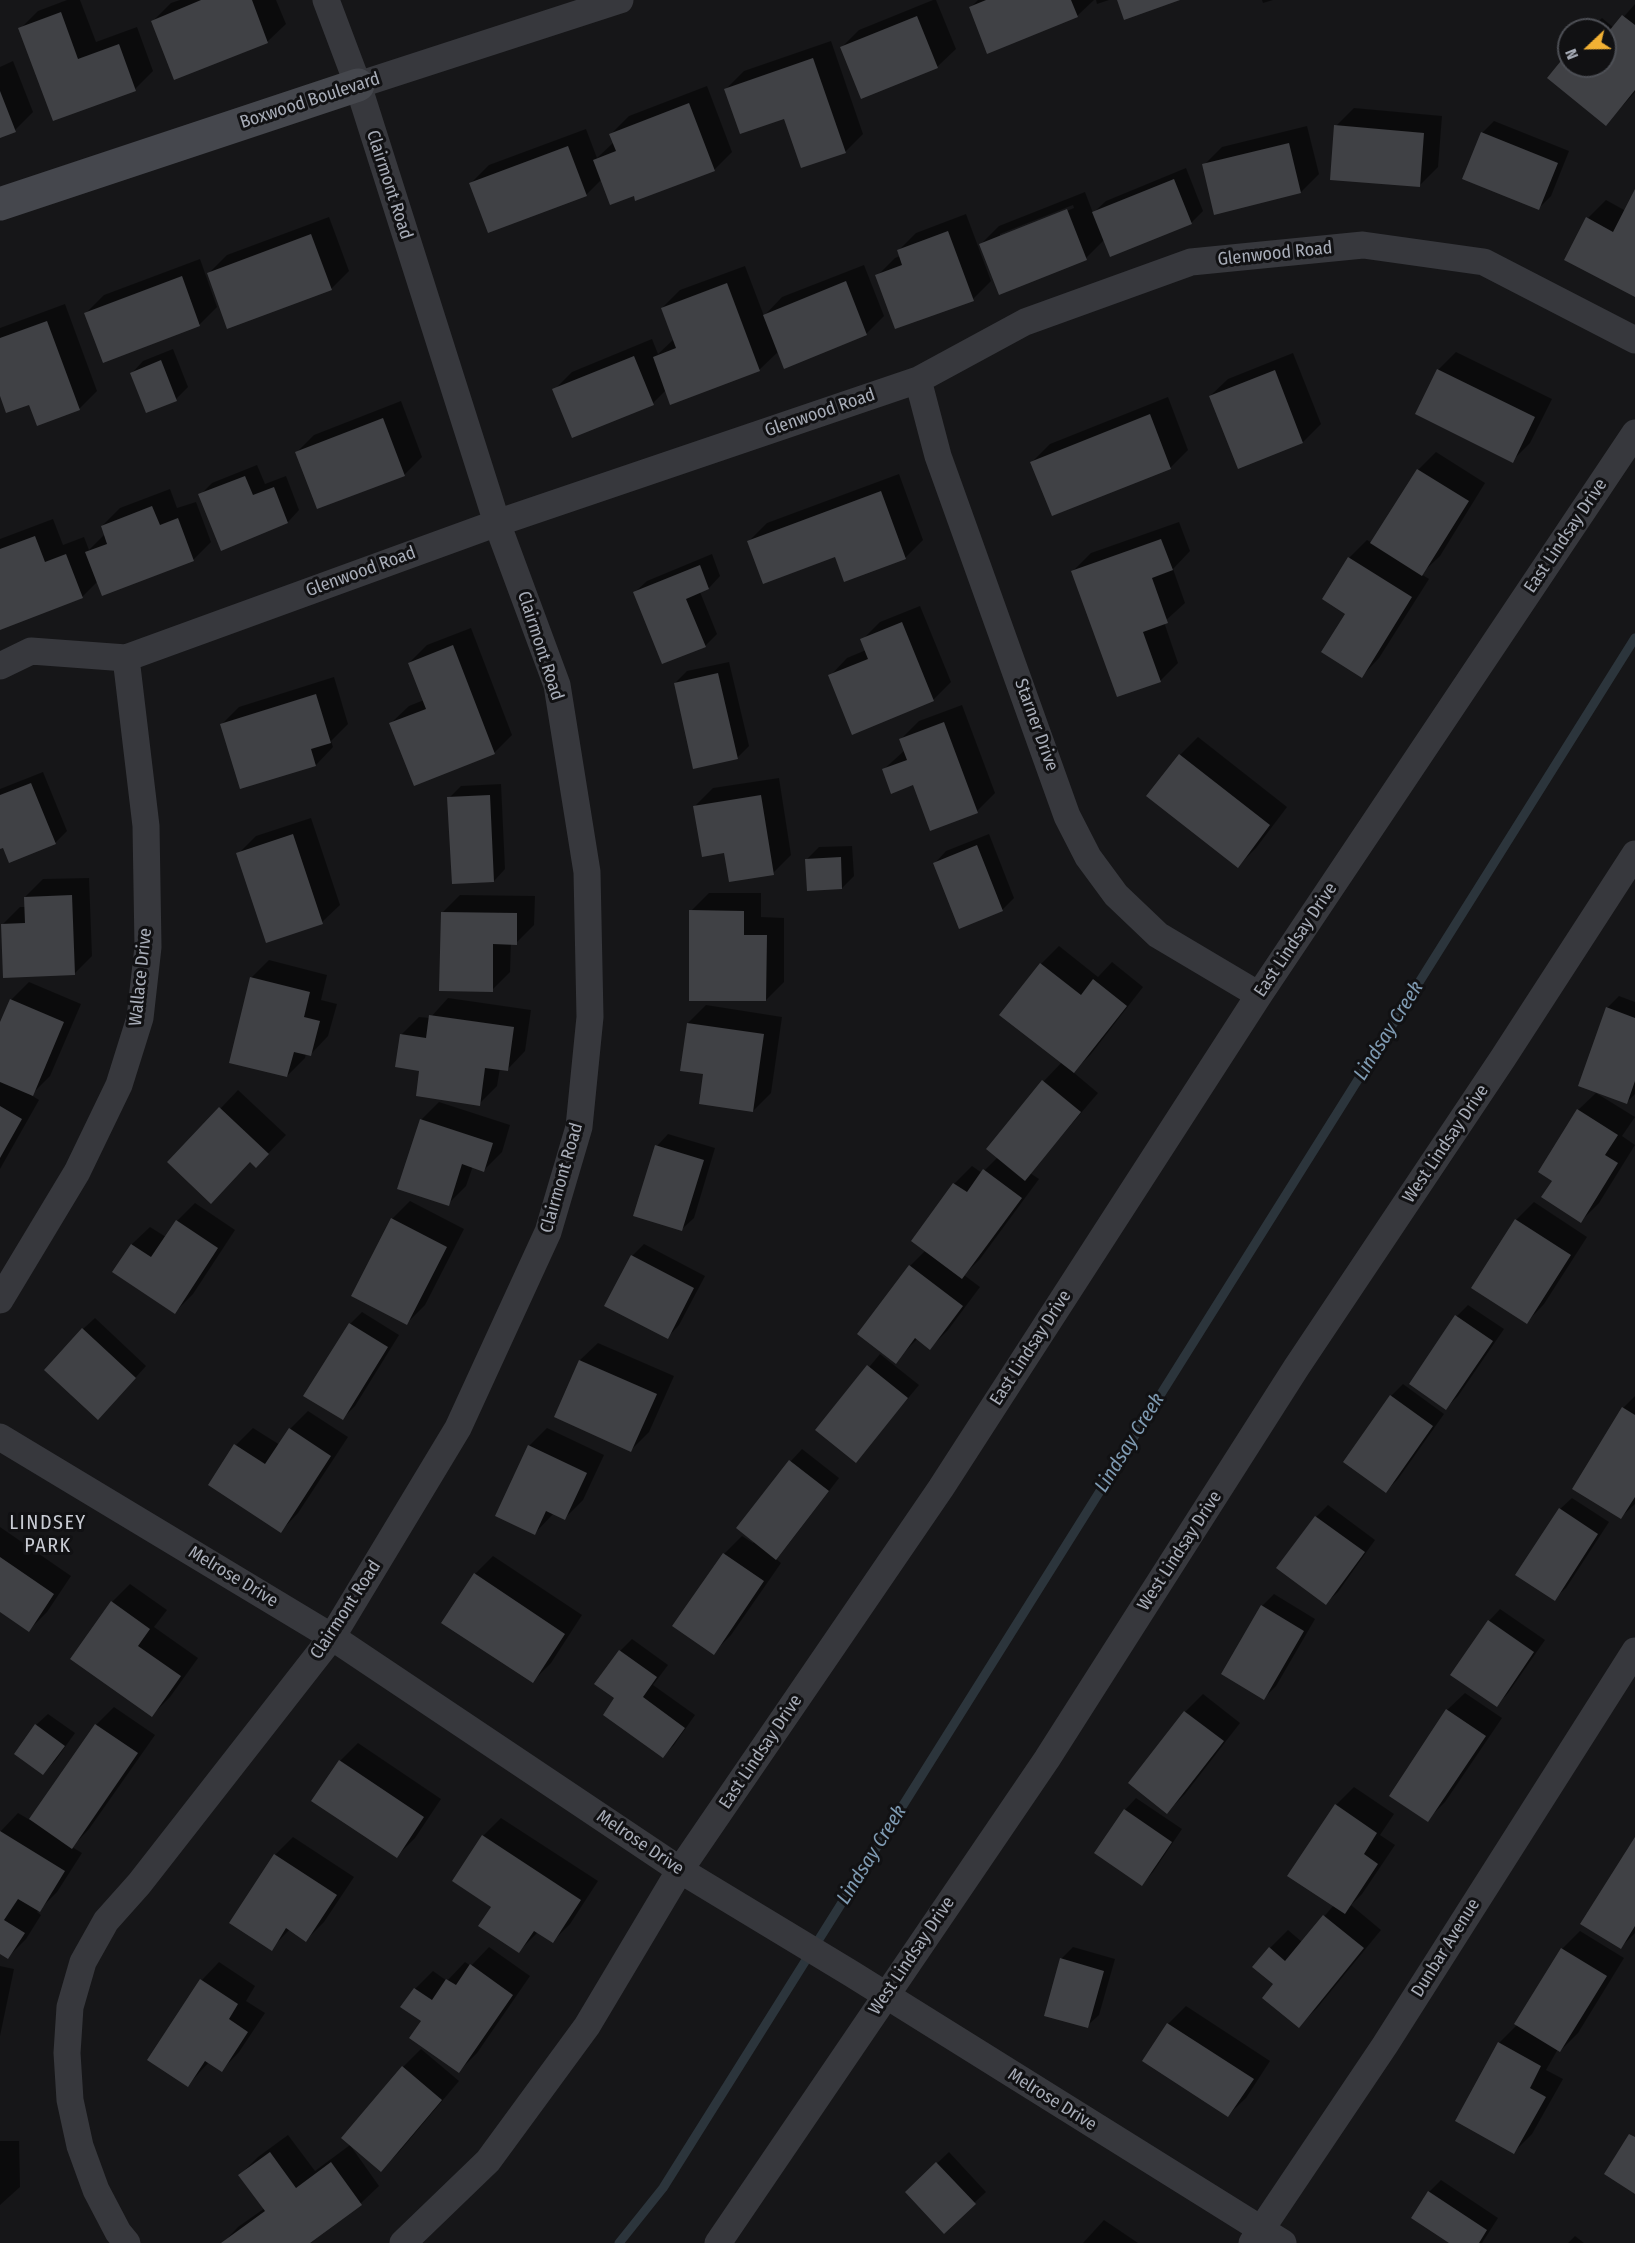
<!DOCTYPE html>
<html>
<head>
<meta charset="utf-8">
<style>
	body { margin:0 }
	#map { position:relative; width:1635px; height:2243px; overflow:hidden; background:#161618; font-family:"Fira Sans Condensed",sans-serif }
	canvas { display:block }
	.north { position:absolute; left:1557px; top:18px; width:60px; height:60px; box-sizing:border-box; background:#111113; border:2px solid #4d4f55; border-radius:50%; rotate:248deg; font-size:16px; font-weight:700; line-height:24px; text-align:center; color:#a8adb8 }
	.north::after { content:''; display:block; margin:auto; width:21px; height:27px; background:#f2b134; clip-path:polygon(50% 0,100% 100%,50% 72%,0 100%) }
</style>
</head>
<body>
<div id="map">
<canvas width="1635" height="2243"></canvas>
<div class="north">N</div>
</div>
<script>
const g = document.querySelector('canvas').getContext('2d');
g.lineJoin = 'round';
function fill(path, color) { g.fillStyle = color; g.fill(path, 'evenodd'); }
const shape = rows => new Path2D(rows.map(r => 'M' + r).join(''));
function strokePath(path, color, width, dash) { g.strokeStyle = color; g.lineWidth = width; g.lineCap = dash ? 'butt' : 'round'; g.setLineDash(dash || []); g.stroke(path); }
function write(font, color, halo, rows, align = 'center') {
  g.font = font + ' "Fira Sans Condensed",sans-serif'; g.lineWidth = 6; g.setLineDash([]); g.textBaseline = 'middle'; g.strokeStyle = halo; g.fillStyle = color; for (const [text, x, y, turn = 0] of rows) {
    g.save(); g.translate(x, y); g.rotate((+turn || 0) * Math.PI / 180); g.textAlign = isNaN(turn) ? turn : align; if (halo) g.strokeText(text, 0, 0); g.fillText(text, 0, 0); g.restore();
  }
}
const shadow = shape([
	[67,0,80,0,96,42,137,27,153,71,135,89,20,29,38,11],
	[180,0,276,0,286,24,268,41,175,78,153,21,171,3],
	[933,0,936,0,956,49,938,66,862,97,841,48,859,30],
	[978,0,1094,0,1077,16,971,7],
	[1096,0,1109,0,1097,4],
	[1262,0,1273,0,1263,3],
	[1635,4,1635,92,1606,124,1549,77,1569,53,1569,66,1605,66,1605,30,1589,30,1602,18,1614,28],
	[831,41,863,134,845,152,785,117,726,89,744,71],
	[13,61,33,112,15,130,0,136,0,67],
	[707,86,732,152,714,170,635,194,602,179,586,195,471,183,489,165,586,129,597,158,614,142,611,134,629,116],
	[1354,108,1442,116,1438,167,1420,185,1336,126],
	[1494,121,1569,151,1551,196,1539,208,1482,133],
	[1307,126,1319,174,1301,192,1204,165,1222,147],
	[1186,168,1203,211,1191,223,1105,239,1086,258,981,244,999,226,1085,192,1093,213,1106,201],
	[1073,205,1074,208,1000,237,1000,234],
	[1635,192,1635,295,1588,218,1606,200,1626,211],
	[966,214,991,281,973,299,877,276,895,258,900,256,898,251,916,233],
	[329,217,349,271,331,289,209,273,227,255],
	[200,259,217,307,199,325,86,313,104,295],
	[864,265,884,316,866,334,779,351,759,370,666,390,653,403,554,390,572,372,652,339,658,354,674,339,662,308,680,290,745,266,764,316,782,297],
	[65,304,97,391,79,409,30,403,0,392,0,328],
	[173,349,188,387,176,399,132,373,143,361],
	[1456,352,1552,399,1530,443,1512,461,1417,414,1438,370],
	[1293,353,1321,424,1303,442,1239,467,1210,396,1228,379],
	[1168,397,1188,450,1170,468,1032,462,1050,444],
	[401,401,422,457,404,475,296,453,314,435],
	[1436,452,1485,483,1440,556,1421,574,1429,579,1379,658,1362,676,1347,613,1349,558,1367,540,1372,543,1418,470],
	[257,465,265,484,286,476,299,510,288,522,200,495,212,483],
	[899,474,923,540,905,558,836,555,749,541,767,523],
	[170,489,177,508,196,502,211,542,193,560,98,581,82,597,0,628,0,539,53,519,63,545,84,537,89,550,105,534,102,526,120,508],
	[1179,522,1190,551,1173,569,1185,603,1164,622,1178,663,1160,681,1073,571,1091,553],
	[712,554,720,576,709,588,700,592,717,634,705,646,635,592,647,581],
	[920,606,951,682,933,700,830,676,847,658,866,650,862,640,880,622],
	[471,628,512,735,494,753,391,723,409,706,424,700,409,663,427,645],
	[729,662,749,746,737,758,675,683,687,671],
	[334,677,348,724,331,741,333,747,316,765,221,725,239,707],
	[962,705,995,793,977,811,931,829,914,783,883,770,905,750,901,739,919,721],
	[1198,737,1287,807,1256,848,1238,866,1180,755],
	[43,772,67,831,55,843,0,847,0,789],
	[779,778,791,855,773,873,726,851,695,806,713,788],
	[501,784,505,869,494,881,449,798,461,786],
	[311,818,340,905,322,922,267,941,238,854,256,836],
	[989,834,1014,898,1002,910,960,927,935,863,946,851],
	[852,846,854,876,842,888,807,859,819,847],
	[89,878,92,956,74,974,2,925,20,907,26,907,25,897,43,879],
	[709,893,761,893,761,917,784,918,784,982,766,1000,691,911],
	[460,895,535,896,534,925,516,943,511,943,510,972,492,990,442,913],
	[1059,946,1098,977,1112,962,1143,987,1091,1054,1073,1072,1098,1093,1030,1173,1039,1179,980,1259,964,1275,980,1287,948,1330,930,1348,918,1338,895,1362,859,1334,910,1266,926,1250,913,1240,954,1184,972,1166,982,1173,998,1157,988,1149,1044,1081,1062,1062,1001,1014,1041,964],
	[269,960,327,975,321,1000,337,1004,328,1036,311,1054,306,1053,305,1058,287,1076,251,978],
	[29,982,81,1004,50,1076,31,1095,39,1100,0,1169,0,1026,11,1000],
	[1619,996,1635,1002,1635,1094,1627,1102,1607,1008],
	[448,998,531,1010,525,1051,508,1069,500,1068,497,1086,479,1104,421,1069,401,1035,419,1017,430,1018],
	[706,1005,782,1017,771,1093,753,1111,705,1073,688,1023],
	[238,1090,286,1135,256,1166,251,1161,170,1162],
	[1596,1093,1635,1117,1622,1136,1635,1145,1599,1203,1581,1221,1554,1180,1578,1110],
	[439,1102,510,1125,502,1152,484,1170,473,1166,466,1186,448,1204,421,1120],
	[668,1134,715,1148,694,1218,682,1229,657,1146],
	[410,1201,464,1229,425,1305,407,1323,392,1219],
	[1534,1202,1587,1237,1544,1304,1527,1322,1516,1220],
	[195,1203,235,1230,193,1294,175,1312,114,1272,132,1244,150,1227,166,1237,177,1221],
	[644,1244,705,1276,679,1325,668,1337,632,1256],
	[1468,1305,1504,1329,1458,1396,1446,1408,1457,1316],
	[362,1312,399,1335,355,1406,343,1418,350,1324],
	[95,1318,146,1366,110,1406,83,1329],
	[598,1343,674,1376,649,1432,631,1450,580,1360],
	[880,1354,919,1385,856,1461,817,1430],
	[1403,1384,1444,1414,1398,1479,1386,1491,1391,1396],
	[1635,1396,1635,1504,1621,1517,1623,1408],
	[308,1411,348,1437,298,1513,281,1531,236,1445,253,1428,280,1445,290,1429],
	[547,1428,604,1455,583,1500,565,1518,554,1513,535,1533,497,1516,529,1446],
	[802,1449,839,1478,787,1546,775,1558,781,1563,731,1635,713,1653,674,1626,725,1553,742,1536,753,1543,755,1541,738,1528,791,1461],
	[1572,1498,1609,1522,1566,1588,1554,1599,1560,1509],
	[1328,1505,1375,1540,1338,1592,1326,1603,1278,1568,1316,1517],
	[0,1527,71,1576,47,1612,29,1630,0,1610],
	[493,1556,582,1615,551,1663,533,1681,475,1574],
	[130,1584,167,1610,154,1627,198,1658,170,1697,152,1715,112,1602],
	[1274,1594,1315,1619,1276,1686,1264,1698,1262,1606],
	[1500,1609,1545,1640,1508,1693,1497,1705,1489,1621],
	[632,1639,668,1665,653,1685,695,1715,674,1745,663,1756,616,1698,596,1683,620,1651],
	[1465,1693,1502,1718,1445,1802,1427,1820,1447,1710],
	[1203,1694,1240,1723,1185,1794,1167,1812,1130,1783,1185,1712],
	[114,1707,155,1735,89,1829,72,1847,82,1853,57,1892,37,1912,41,1915,26,1939,8,1957,0,1952,0,1832,18,1813,30,1820,96,1725],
	[48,1714,75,1733,55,1761,43,1773,36,1725],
	[358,1743,441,1799,415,1838,397,1856,340,1761],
	[1354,1787,1394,1814,1380,1835,1395,1845,1362,1894,1351,1905,1381,1930,1317,2008,1299,2026,1275,1983,1270,1948,1288,1930,1302,1942,1334,1905,1336,1805],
	[1136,1798,1182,1829,1153,1872,1142,1884,1125,1810],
	[501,1818,598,1881,570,1924,553,1941,538,1932,519,1951,493,1906,483,1836],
	[293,1837,354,1877,324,1922,306,1940,290,1929,271,1949,275,1855],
	[1635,1840,1635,1933,1621,1947],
	[1580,1931,1624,1958,1578,2033,1560,2051,1558,2049,1546,2070,1563,2079,1532,2134,1514,2152,1499,2043,1518,2024,1562,1949],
	[489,1947,530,1976,477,2053,459,2071,423,2021,402,2006,415,1989,433,1971,447,1981,465,1962,471,1966],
	[1073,1947,1115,1959,1099,2015,1087,2026,1061,1959],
	[219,1962,255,1986,246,2001,265,2013,239,2052,222,2070,209,2062,188,2085,149,2060,202,1980],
	[0,1966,14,1969,0,2036],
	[1186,2006,1270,2061,1246,2098,1228,2115,1168,2024],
	[421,2049,459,2081,399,2152,381,2170,343,2138,403,2067],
	[288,2135,315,2171,350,2145,379,2186,361,2203,307,2243,223,2243,238,2227,265,2208,240,2175,258,2157],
	[0,2141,19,2141,20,2187,0,2205],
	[949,2152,986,2192,974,2203,907,2192],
	[1441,2180,1498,2218,1482,2243,1452,2243,1429,2192],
	[1104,2220,1138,2243,1083,2243],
	[1575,2236,1584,2243,1568,2243]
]);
const stream = shape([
	[619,2243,663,2188,1635,638]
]);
const building = shape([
	[201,0,252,0,268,43,174,80,151,21],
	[986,0,1071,0,1078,17,987,54,969,7],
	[1117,0,1180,0,1124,20],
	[61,12,78,59,119,44,136,91,53,121,18,28],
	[1622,15,1635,25,1635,90,1606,126,1547,78,1569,51,1569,66,1605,66,1605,36],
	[917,16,938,68,861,99,840,47],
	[813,58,846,153,801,168,784,119,740,134,724,89],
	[0,91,16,132,0,138],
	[689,103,715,171,635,201,634,196,610,205,593,160,616,151,609,134],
	[1334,125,1424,133,1420,187,1330,180],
	[1481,132,1558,163,1539,210,1462,179],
	[1289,143,1301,193,1214,215,1202,164],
	[568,146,587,196,488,233,469,183],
	[1174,179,1192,224,1110,257,1092,212],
	[1635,189,1635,297,1564,260,1586,217,1613,232],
	[1067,209,1087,260,999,295,979,244],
	[948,231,974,301,895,329,875,275,902,265,897,250],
	[311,234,332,290,227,329,207,273],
	[182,276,200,326,103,363,84,313],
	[846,281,867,335,784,369,763,315],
	[727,283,760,371,670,405,653,357,676,348,661,308],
	[47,321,80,410,37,426,29,405,6,413,0,396,0,338],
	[634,356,654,405,572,438,552,389],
	[161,360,177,401,146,413,130,373],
	[1437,369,1535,417,1513,463,1415,414],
	[1275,370,1303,443,1238,469,1209,396],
	[1150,414,1171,469,1052,516,1030,462],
	[383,418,405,476,317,509,295,452],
	[1417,469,1469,501,1422,576,1370,543],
	[245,476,253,495,274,487,288,523,221,551,198,494],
	[881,491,906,559,844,582,835,557,763,584,747,541],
	[152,506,160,525,178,518,194,561,102,596,85,552,107,544,101,526],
	[35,536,45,562,66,554,83,598,0,630,0,549],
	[1161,539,1173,570,1152,578,1168,623,1143,632,1161,682,1117,697,1071,571],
	[1348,557,1412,597,1362,678,1321,652,1345,614,1322,599],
	[700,565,709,589,686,599,706,647,662,664,633,592],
	[902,622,934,701,852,735,828,675,868,659,860,639],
	[453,645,495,754,414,786,389,723,426,709,408,663],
	[718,673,738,759,693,769,674,683],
	[316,694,331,743,311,749,316,766,240,789,220,724],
	[944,722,978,813,930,831,913,785,891,794,882,769,907,760,899,739],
	[1179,754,1270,825,1238,868,1146,796],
	[31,783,56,844,9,863,3,848,0,849,0,795],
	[490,795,494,882,452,884,447,797],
	[761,795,774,875,729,882,724,853,702,857,693,806],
	[293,834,323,924,266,943,236,853],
	[977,845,1003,911,959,929,933,863],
	[841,857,842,889,807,891,805,859],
	[72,895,75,975,3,978,1,924,25,923,24,897],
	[689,910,744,911,744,935,767,935,766,1001,689,1001],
	[441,912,517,913,517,945,493,944,493,992,439,991],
	[1040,963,1081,995,1093,979,1127,1006,1074,1073,999,1015],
	[250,977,310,992,304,1017,320,1021,311,1056,294,1052,287,1077,229,1063],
	[10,999,64,1022,33,1096,0,1082,0,1022],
	[1606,1007,1635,1018,1635,1081,1627,1104,1578,1086],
	[429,1015,514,1027,508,1071,485,1068,480,1106,416,1096,419,1071,395,1067,400,1034,426,1038],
	[687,1023,764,1034,753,1112,699,1104,703,1074,680,1071],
	[1042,1080,1081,1112,1025,1181,986,1149],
	[0,1106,22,1119,0,1158],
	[219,1107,269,1154,256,1168,250,1162,211,1204,167,1162],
	[1577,1109,1618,1135,1605,1155,1618,1163,1581,1223,1541,1197,1552,1181,1538,1172],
	[420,1119,493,1143,484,1172,462,1164,449,1206,397,1189],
	[655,1145,704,1160,682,1231,633,1216],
	[983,1169,1022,1198,962,1279,911,1241,953,1183,967,1192],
	[391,1218,447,1247,407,1325,351,1296],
	[1515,1219,1571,1255,1527,1324,1471,1288],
	[176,1220,218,1248,175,1314,112,1272,131,1244,151,1257],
	[631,1255,694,1288,668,1339,604,1306],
	[909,1265,963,1306,930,1350,915,1338,896,1364,857,1334],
	[1455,1315,1493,1341,1446,1410,1409,1384],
	[349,1323,388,1347,343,1420,303,1396],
	[82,1328,136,1378,98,1420,44,1370],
	[579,1360,657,1394,631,1452,554,1417],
	[867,1365,908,1398,856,1463,815,1430],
	[1390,1395,1433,1426,1386,1493,1343,1462],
	[1622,1407,1635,1415,1635,1497,1621,1519,1572,1489],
	[289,1428,331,1456,281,1533,208,1485,234,1444,265,1464],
	[528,1445,587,1473,565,1520,546,1511,535,1535,495,1516],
	[789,1460,829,1491,776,1560,736,1528],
	[1559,1508,1598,1534,1555,1601,1515,1575],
	[1315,1516,1365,1552,1326,1605,1276,1568],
	[723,1553,764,1581,714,1655,672,1626],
	[0,1557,54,1594,29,1632,0,1612],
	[474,1573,565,1634,533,1683,441,1623],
	[111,1601,150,1629,138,1646,181,1676,152,1717,70,1659],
	[1261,1605,1304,1631,1264,1700,1221,1674],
	[1488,1620,1534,1652,1497,1707,1450,1675],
	[619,1650,657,1677,643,1697,685,1728,663,1758,603,1715,614,1698,594,1684],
	[1446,1709,1486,1736,1428,1822,1389,1796],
	[1184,1711,1224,1741,1167,1814,1128,1783],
	[35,1724,65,1746,43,1775,14,1754],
	[95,1724,138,1753,72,1849,29,1819],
	[339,1760,424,1817,397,1858,311,1801],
	[1335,1804,1377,1833,1364,1854,1378,1864,1345,1914,1287,1876],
	[1124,1809,1172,1842,1142,1886,1094,1853],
	[0,1831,65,1871,40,1912,18,1899,4,1920,25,1933,8,1959,0,1954],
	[482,1835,581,1900,553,1943,534,1931,519,1953,478,1926,491,1907,452,1881],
	[1635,1837,1635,1926,1621,1949,1580,1924],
	[274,1854,337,1895,306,1942,286,1928,272,1951,229,1923],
	[1323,1915,1364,1948,1299,2028,1262,1998,1273,1984,1252,1967,1269,1947,1285,1961],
	[1561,1948,1607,1976,1560,2052,1514,2024],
	[1060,1958,1104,1971,1088,2028,1044,2016],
	[470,1964,513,1995,459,2073,409,2038,421,2021,400,2007,414,1988,432,2000,446,1979,456,1985],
	[200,1979,238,2004,229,2019,248,2032,222,2072,205,2061,188,2087,147,2060],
	[1167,2023,1254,2079,1228,2117,1142,2061],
	[1498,2042,1541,2066,1530,2088,1546,2097,1514,2154,1455,2121],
	[402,2066,442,2100,381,2172,341,2138],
	[1629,2134,1635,2137,1635,2194,1604,2174],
	[270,2152,296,2188,331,2162,362,2205,310,2243,221,2243,265,2211,238,2175],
	[936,2162,976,2204,944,2234,905,2192],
	[1428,2191,1487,2230,1479,2243,1449,2243,1411,2218]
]);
const street = shape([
	[358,85,620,0],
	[918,380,938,456,1067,816,1088,857,1116,895,1158,935,1259,995],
	[0,666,31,651,126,658,497,523,918,380,1025,322,1191,262,1363,245,1484,262,1635,340],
	[0,1300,77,1172,119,1085,140,1018,148,947,146,826,126,658],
	[0,1437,332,1637,680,1870,852,1974,1283,2243],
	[127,2243,118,2232,96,2190,80,2146,70,2100,67,2053,70,2007,83,1962,106,1921,139,1884,332,1637,458,1428,548,1232,579,1127,590,1017,587,872,557,685,497,523,358,85,326,0],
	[403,2243,488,2161,587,2026,680,1870,941,1488,1259,995,1635,433],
	[718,2243,1047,1759,1296,1368,1503,1058,1635,854],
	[1252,2243,1385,2045,1635,1651]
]);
const secondary = shape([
	[0,204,358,85]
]);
const streetNames = [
	["Boxwood Boulevard",310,101,-18],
	["Clairmont Road",389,185,72],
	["Glenwood Road",1275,254,-6],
	["Glenwood Road",820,413,-19],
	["East Lindsay Drive",1566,536,-56],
	["Glenwood Road",361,572,-20],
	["Clairmont Road",540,646,72],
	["Starner Drive",1036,725,70],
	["East Lindsay Drive",1296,940,-56],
	["Wallace Drive",141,977,-84],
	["West Lindsay Drive",1446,1144,-56],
	["Clairmont Road",562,1178,-74],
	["East Lindsay Drive",1031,1348,-57],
	["West Lindsay Drive",1180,1551,-57],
	["Melrose Drive",233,1577,31],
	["Clairmont Road",346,1610,-57],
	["East Lindsay Drive",761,1752,-56],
	["Melrose Drive",640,1843,34],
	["Dunbar Avenue",1446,1948,-58],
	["West Lindsay Drive",912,1956,-56],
	["Melrose Drive",1052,2100,32]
];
const waterNames = [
	["Lindsay Creek",1389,1031,-58],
	["Lindsay Creek",1130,1443,-58],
	["Lindsay Creek",872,1855,-58]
];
const neighbourhoodNames = [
	["LINDSEY",48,1523],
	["PARK",48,1546]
];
fill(shadow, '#0007');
strokePath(stream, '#2c353c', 9);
fill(building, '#404145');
strokePath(street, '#37383d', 27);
strokePath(secondary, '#45474d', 33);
write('18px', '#a8adb8', '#111113', streetNames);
write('italic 20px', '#7f9bb3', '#111113', waterNames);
g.letterSpacing = '1.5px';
write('20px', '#c9ccd4', '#111113', neighbourhoodNames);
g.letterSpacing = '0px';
</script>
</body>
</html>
